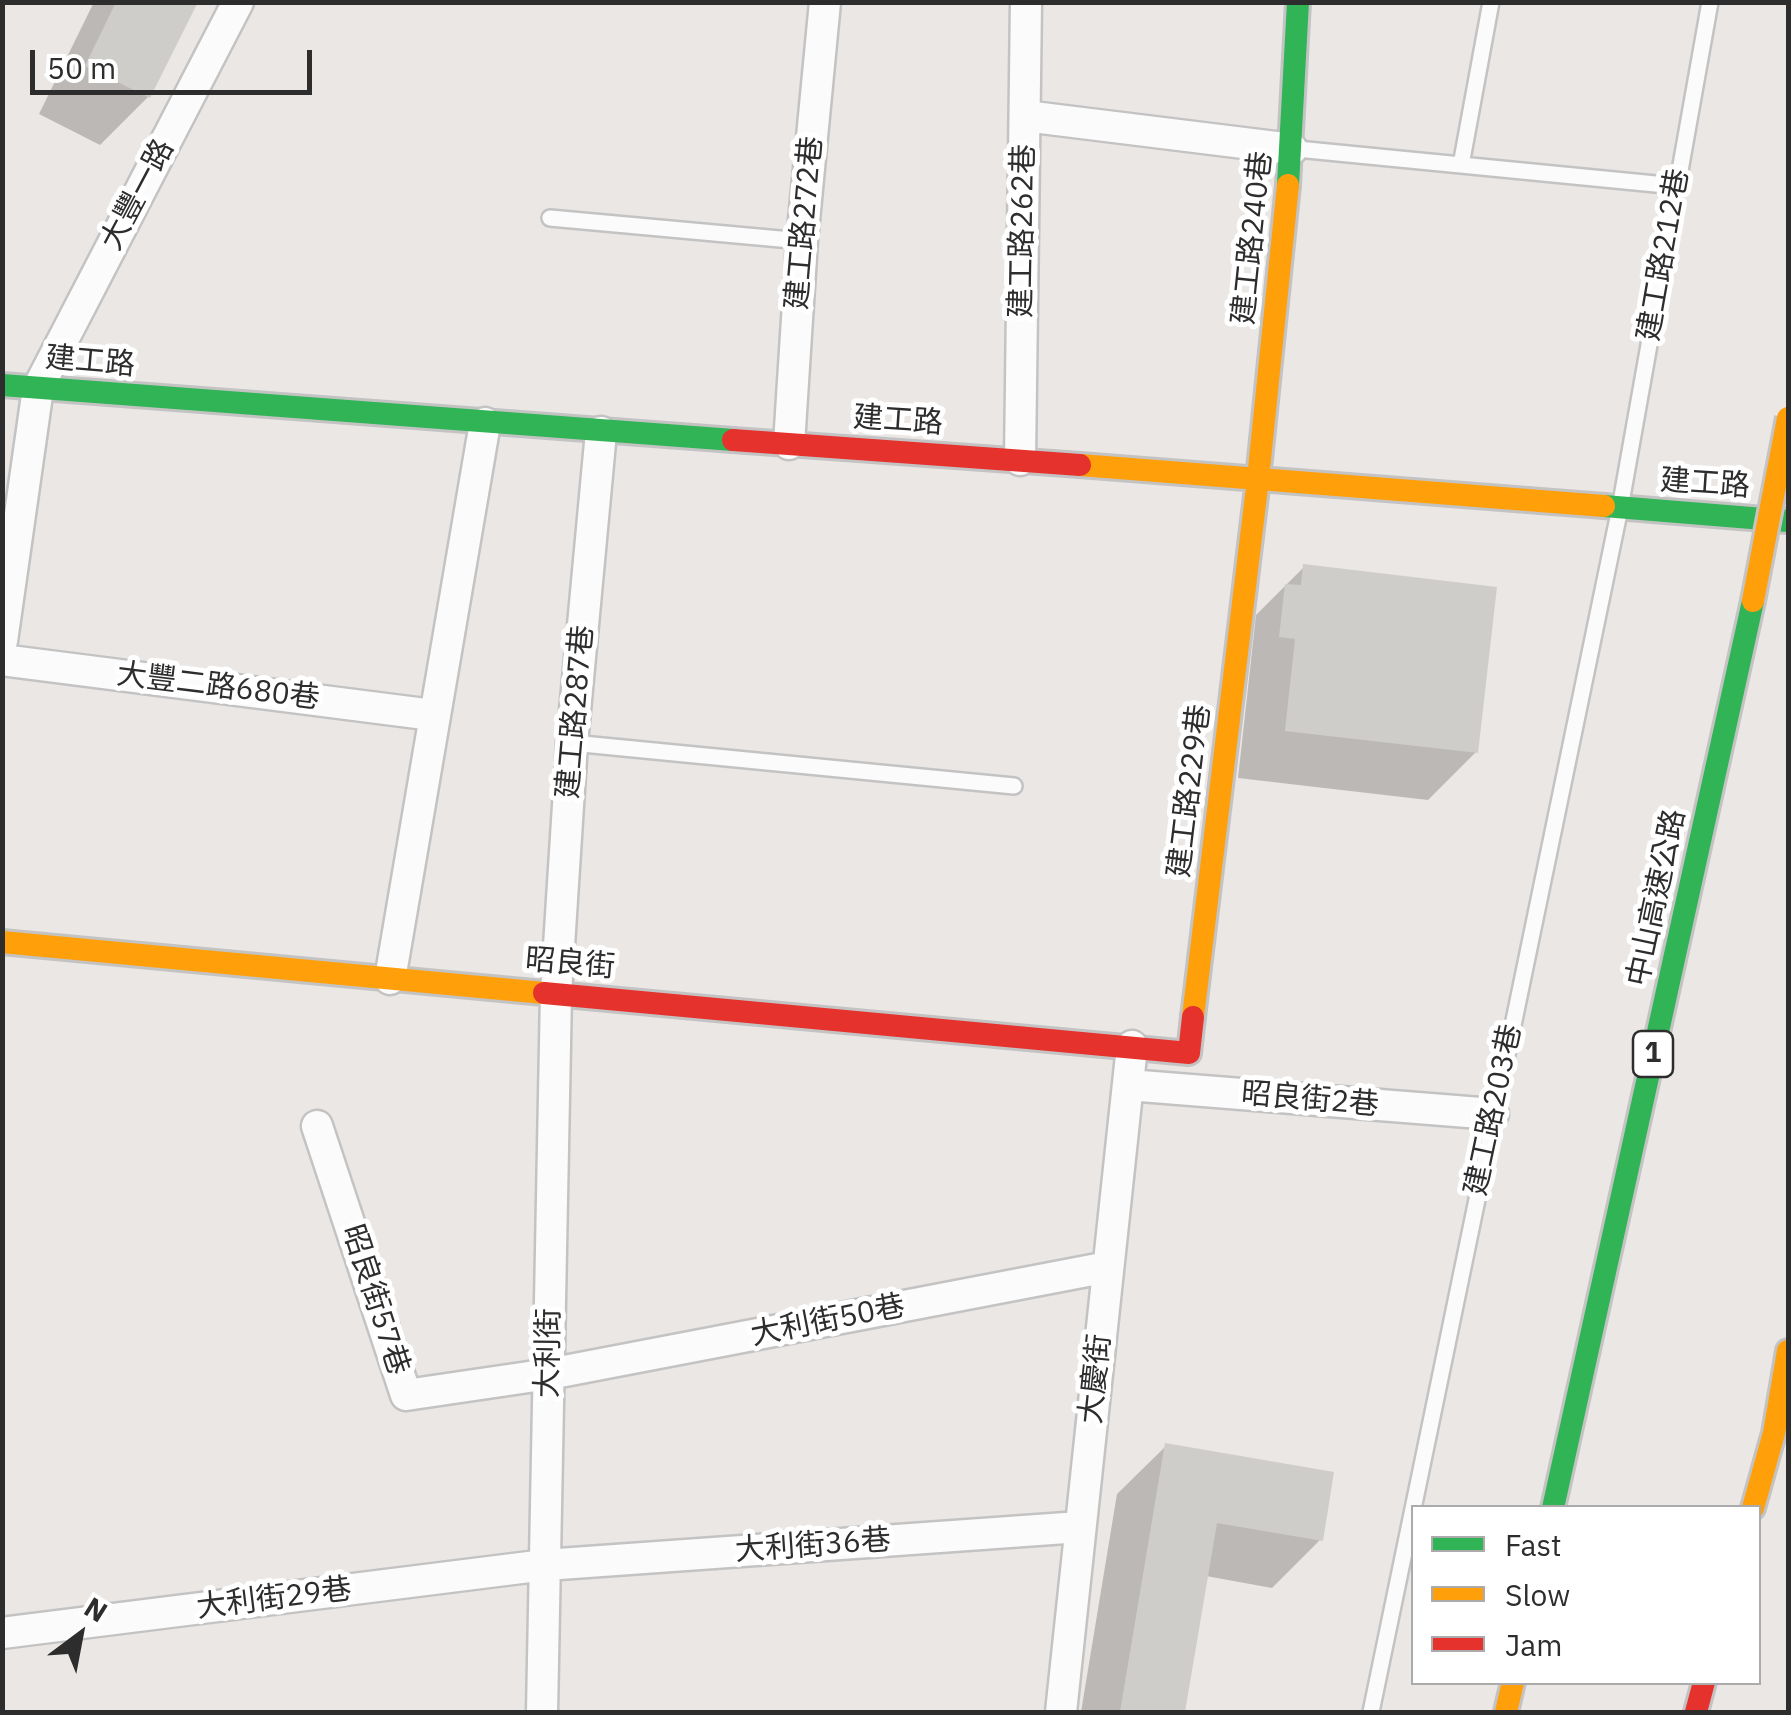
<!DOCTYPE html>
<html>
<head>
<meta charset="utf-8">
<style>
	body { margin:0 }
	#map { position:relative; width:1791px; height:1715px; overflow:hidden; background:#eae7e4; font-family:"IBM Plex Sans",sans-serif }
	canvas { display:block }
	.frame { position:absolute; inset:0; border:5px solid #2d2d2d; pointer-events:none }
	.legend { position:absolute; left:1411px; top:1505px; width:350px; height:180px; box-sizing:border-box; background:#fff; border:2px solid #ababab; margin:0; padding:12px 18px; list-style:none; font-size:30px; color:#2d2d2d }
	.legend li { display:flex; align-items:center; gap:20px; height:50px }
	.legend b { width:50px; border:2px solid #ababab }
	.north { position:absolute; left:30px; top:1585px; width:100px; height:100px; -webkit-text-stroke:8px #fff; paint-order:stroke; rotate:32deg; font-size:28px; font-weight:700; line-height:40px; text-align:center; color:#2d2d2d }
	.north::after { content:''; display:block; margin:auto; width:35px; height:45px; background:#2d2d2d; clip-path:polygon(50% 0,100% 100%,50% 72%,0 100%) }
	.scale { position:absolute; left:30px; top:50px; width:282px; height:45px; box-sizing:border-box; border:5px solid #2d2d2d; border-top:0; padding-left:12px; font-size:30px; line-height:35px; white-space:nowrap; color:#2d2d2d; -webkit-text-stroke:8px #fff; paint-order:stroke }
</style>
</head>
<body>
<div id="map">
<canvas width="1791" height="1715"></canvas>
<div class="frame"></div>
<ul class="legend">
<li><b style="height:12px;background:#30b455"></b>Fast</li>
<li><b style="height:12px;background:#ff9f0a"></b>Slow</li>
<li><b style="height:12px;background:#e5322d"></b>Jam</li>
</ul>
<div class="north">N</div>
<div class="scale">50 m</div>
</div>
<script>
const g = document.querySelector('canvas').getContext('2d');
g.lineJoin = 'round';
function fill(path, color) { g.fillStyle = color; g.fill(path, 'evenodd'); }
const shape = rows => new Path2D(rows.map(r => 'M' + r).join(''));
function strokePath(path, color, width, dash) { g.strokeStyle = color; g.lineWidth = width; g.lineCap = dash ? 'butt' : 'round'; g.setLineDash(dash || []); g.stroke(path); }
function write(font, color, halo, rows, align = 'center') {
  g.font = font + ' "IBM Plex Sans","Noto Sans TC",sans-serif'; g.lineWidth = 10; g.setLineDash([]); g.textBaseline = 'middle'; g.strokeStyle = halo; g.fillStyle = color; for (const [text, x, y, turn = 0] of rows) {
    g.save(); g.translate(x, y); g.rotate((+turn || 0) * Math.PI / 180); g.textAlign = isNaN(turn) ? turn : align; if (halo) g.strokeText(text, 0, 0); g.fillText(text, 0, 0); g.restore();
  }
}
const shadow = shape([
	[94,2,195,2,148,97,100,145,39,114],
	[1304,567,1476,752,1428,800,1238,778,1256,615],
	[1166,1446,1320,1540,1272,1588,1206,1576,1183,1712,1081,1712,1117,1494]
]);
const building = shape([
	[116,2,198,2,150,98,85,66],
	[1303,564,1497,587,1478,753,1285,731,1295,639,1279,637,1285,584,1301,585],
	[1165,1443,1334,1472,1323,1541,1217,1523,1185,1712,1120,1712]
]);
const lane = shape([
	[1297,149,1676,186],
	[1461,165,1491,2],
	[550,218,802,241],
	[572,743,1014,786],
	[1371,1712,1620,508,1710,2]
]);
const street = shape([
	[1025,116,1292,149],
	[789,444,802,241,825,2],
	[1020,460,1026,2],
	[2,641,38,388,238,2],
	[2,660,433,715],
	[390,979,485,423],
	[1128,1085,1493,1114],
	[317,1126,406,1395,549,1374,1108,1267],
	[2,1633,545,1565,1080,1527],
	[542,1712,556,993,572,743,601,432],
	[1061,1712,1132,1046]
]);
const fast = shape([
	[1288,185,1298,2],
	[2,385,733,440],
	[1604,506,1788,521],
	[1553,1508,1753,601]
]);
const slow = shape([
	[1080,465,1604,506],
	[2,942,544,993],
	[1193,1017,1258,479,1288,185],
	[1753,1508,1774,1433,1788,1351],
	[1506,1712,1513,1682]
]);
const jam = shape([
	[733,440,1080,465],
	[544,993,1189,1053,1193,1017],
	[1696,1712,1704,1682]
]);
const slowBridge = shape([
	[1753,601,1788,418]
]);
const shields = [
	[1653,1054,40]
];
const shieldNames = [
	["1",1653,1054]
];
const streetNames = [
	["大豐一路",138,195,-62],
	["建工路272巷",805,223,-85],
	["建工路262巷",1023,231,-89],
	["建工路240巷",1253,238,-84],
	["建工路212巷",1664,255,-80],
	["建工路",90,362,5],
	["建工路",898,421,4],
	["建工路",1705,484,4],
	["大豐二路680巷",218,687,7],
	["建工路287巷",576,712,-85],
	["建工路229巷",1190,791,-83],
	["中山高速公路",1657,898,-78],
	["昭良街",570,964,5],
	["昭良街2巷",1310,1100,5],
	["建工路203巷",1494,1110,-78],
	["昭良街57巷",375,1300,72],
	["大利街50巷",828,1321,-11],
	["大利街",549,1353,-89],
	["大慶街",1096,1379,-84],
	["大利街36巷",813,1546,-4],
	["大利街29巷",274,1599,-7]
];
fill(shadow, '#0003');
fill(building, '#cfcdca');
strokePath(lane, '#c4c3c4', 20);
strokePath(street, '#c4c3c4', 35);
strokePath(fast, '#c4c3c4', 28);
strokePath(slow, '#c4c3c4', 28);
strokePath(jam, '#c4c3c4', 28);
strokePath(lane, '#fcfbfb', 15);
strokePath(street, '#fcfbfb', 30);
strokePath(fast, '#30b455', 22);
strokePath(slow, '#ff9f0a', 22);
strokePath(jam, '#e5322d', 22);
strokePath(slowBridge, '#c6c4c3', 28, []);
strokePath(slowBridge, '#ff9f0a', 22);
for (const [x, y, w] of shields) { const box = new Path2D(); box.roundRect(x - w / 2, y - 23, w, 46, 8); g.fillStyle = '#fff'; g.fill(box); strokePath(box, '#2d2d2d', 2.5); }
write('bold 28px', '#2d2d2d', null, shieldNames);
write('30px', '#2d2d2d', '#fff', streetNames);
</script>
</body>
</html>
